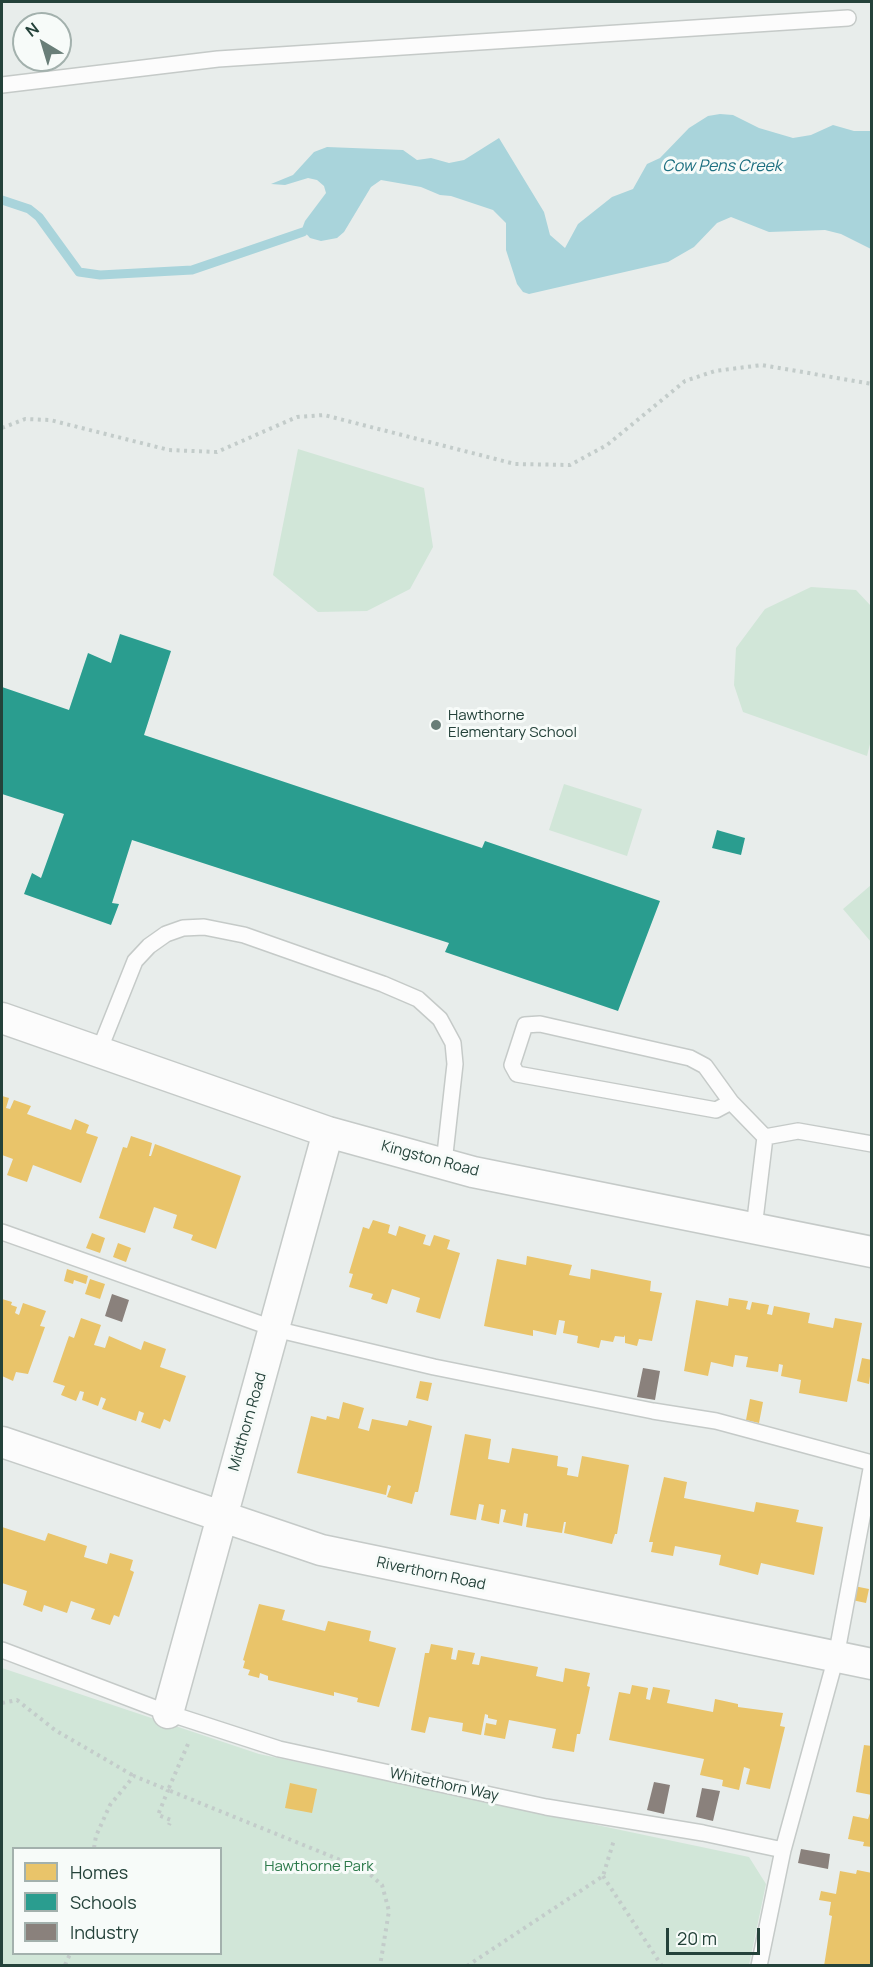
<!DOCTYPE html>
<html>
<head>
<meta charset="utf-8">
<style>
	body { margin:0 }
	#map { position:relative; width:873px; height:1967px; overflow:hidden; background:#e8edeb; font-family:Manrope,sans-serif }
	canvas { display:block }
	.frame { position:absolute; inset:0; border:3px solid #24423a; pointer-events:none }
	.legend { position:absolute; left:12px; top:1847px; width:210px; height:108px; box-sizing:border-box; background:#f7fbf9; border:2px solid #a3b1ad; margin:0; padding:8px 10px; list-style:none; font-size:18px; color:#24423a }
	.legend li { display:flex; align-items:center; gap:12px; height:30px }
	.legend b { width:30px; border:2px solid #a3b1ad }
	.north { position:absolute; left:12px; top:12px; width:60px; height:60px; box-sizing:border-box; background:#f7fbf9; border:2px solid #a3b1ad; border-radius:50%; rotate:322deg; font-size:16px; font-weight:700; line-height:24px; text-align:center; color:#24423a }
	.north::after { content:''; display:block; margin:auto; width:21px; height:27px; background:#697e78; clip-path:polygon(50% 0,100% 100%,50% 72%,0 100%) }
	.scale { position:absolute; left:666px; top:1928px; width:94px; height:27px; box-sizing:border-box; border:3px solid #24423a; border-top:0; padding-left:8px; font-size:18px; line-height:21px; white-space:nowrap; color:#24423a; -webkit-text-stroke:4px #f7fbf9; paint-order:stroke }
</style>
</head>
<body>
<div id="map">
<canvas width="873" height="1967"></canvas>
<div class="frame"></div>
<ul class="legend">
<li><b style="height:16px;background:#e9c46a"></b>Homes</li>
<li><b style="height:16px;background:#2a9d8f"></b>Schools</li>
<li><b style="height:16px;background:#8a817c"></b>Industry</li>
</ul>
<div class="north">N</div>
<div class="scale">20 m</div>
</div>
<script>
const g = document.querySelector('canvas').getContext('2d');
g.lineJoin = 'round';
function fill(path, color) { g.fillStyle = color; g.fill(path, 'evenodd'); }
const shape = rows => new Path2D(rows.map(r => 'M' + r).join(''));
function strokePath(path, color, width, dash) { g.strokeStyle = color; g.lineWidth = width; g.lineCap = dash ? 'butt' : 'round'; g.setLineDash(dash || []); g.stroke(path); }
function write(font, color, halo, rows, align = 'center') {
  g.font = font + ' Manrope,sans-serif'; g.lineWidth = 6; g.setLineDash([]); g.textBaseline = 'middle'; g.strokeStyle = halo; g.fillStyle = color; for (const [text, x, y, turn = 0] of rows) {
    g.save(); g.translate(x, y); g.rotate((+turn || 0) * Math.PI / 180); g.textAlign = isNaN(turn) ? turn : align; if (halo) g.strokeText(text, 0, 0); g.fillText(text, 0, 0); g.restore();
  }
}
const green = shape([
	[298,449,424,488,433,547,410,589,367,611,318,612,273,575],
	[811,587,856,590,871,606,872,736,867,756,743,712,734,685,736,648,765,609],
	[564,784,642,809,627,856,549,830],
	[871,885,871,942,843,909],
	[2,1668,259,1754,749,1857,766,1884,749,1965,2,1966],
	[14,1848,220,1848,220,1954,14,1954]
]);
const water = shape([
	[720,114,733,115,759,128,793,138,811,135,833,125,854,131,871,131,871,249,841,234,825,230,769,232,731,217,717,223,694,247,668,262,529,294,523,292,517,284,506,250,506,223,493,210,451,196,440,195,421,187,381,180,371,187,344,232,337,238,321,241,310,238,302,229,305,221,326,193,324,186,317,180,308,178,285,185,271,184,293,175,314,152,327,147,403,150,417,160,431,158,449,163,464,160,499,138,544,212,550,235,565,248,578,224,612,197,633,189,647,164,660,158,689,128,708,116]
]);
const homes = shape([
	[2,1096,9,1098,6,1108,10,1109,14,1100,31,1106,27,1114,71,1130,75,1119,89,1125,86,1133,98,1137,81,1183,33,1165,27,1182,7,1175,13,1159,2,1155],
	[131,1136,152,1143,149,1156,151,1156,155,1144,241,1176,216,1249,191,1240,193,1235,173,1228,177,1215,154,1207,145,1233,99,1218,123,1147,127,1148],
	[373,1220,390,1225,388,1233,396,1236,399,1226,426,1235,423,1244,430,1246,434,1235,450,1240,447,1249,460,1253,440,1319,416,1312,420,1298,392,1289,387,1304,371,1299,373,1294,349,1287,353,1274,349,1273,363,1227,369,1229],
	[92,1233,105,1238,100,1253,86,1248],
	[118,1243,131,1248,126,1262,113,1257],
	[527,1256,572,1265,569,1275,590,1279,591,1269,651,1281,650,1291,662,1293,652,1341,639,1339,637,1346,625,1343,625,1335,624,1337,615,1336,613,1342,601,1340,599,1348,577,1343,578,1336,563,1333,565,1321,559,1320,556,1335,533,1330,533,1336,484,1326,497,1259,526,1265],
	[67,1269,88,1276,86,1284,74,1280,73,1284,64,1281],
	[90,1279,105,1284,100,1299,85,1294],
	[729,1298,748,1301,746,1309,750,1310,752,1302,769,1305,767,1314,772,1315,774,1306,810,1313,808,1323,833,1328,835,1318,862,1323,847,1402,799,1393,801,1380,781,1376,783,1365,779,1364,778,1372,746,1367,748,1357,735,1355,733,1367,711,1362,708,1376,684,1371,696,1300,728,1306],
	[2,1299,12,1302,11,1305,17,1307,15,1313,19,1315,23,1303,46,1311,40,1326,45,1327,28,1374,16,1372,13,1381,2,1376],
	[81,1318,101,1325,94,1345,105,1348,109,1336,141,1350,144,1341,166,1349,160,1367,186,1376,170,1422,164,1419,160,1429,141,1422,144,1413,139,1411,136,1421,102,1409,106,1399,101,1397,98,1406,82,1400,84,1392,80,1391,76,1401,61,1395,65,1386,53,1382,69,1336,74,1338],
	[862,1358,872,1360,869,1384,857,1381],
	[420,1381,432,1383,428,1401,416,1398],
	[750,1399,763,1402,759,1423,746,1420],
	[343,1402,364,1408,358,1428,369,1431,372,1419,407,1426,409,1420,432,1426,418,1492,415,1492,412,1504,387,1497,391,1486,388,1485,386,1495,297,1473,311,1416,326,1420,327,1416,339,1419],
	[465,1434,491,1439,488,1459,509,1463,512,1448,558,1456,557,1466,568,1468,567,1475,578,1477,582,1456,629,1465,617,1534,615,1534,612,1544,564,1533,566,1522,564,1522,562,1533,526,1527,528,1514,524,1513,522,1526,503,1522,506,1510,501,1509,499,1524,481,1520,484,1505,479,1504,476,1520,450,1515],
	[664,1477,687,1482,684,1498,754,1512,756,1502,799,1510,796,1522,823,1527,814,1575,761,1563,758,1575,719,1565,721,1555,675,1546,673,1556,651,1552,653,1542,649,1542],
	[2,1527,45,1541,48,1533,87,1546,84,1557,107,1564,110,1553,133,1560,130,1570,134,1572,119,1617,114,1615,110,1625,91,1619,95,1609,71,1601,67,1613,44,1605,42,1612,23,1605,27,1591,2,1583],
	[854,1586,869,1589,866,1603,852,1600],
	[259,1604,285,1610,282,1620,325,1631,328,1621,371,1631,369,1641,396,1648,379,1707,357,1702,358,1698,334,1692,334,1696,268,1680,268,1676,260,1673,259,1678,248,1675,250,1670,243,1668,245,1661,243,1660],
	[431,1644,453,1648,451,1659,456,1660,458,1650,475,1653,472,1664,479,1665,481,1656,538,1667,536,1676,563,1682,565,1668,590,1673,587,1686,590,1687,580,1734,577,1734,574,1752,552,1748,556,1729,509,1720,505,1739,484,1735,486,1723,496,1725,497,1720,488,1718,488,1715,485,1714,481,1735,462,1731,463,1723,429,1717,425,1733,411,1730,425,1653,429,1653],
	[632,1685,648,1688,646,1699,650,1700,653,1687,670,1690,667,1703,713,1712,715,1699,738,1704,738,1707,783,1713,780,1726,785,1727,770,1789,746,1784,750,1769,744,1767,739,1790,722,1786,723,1780,700,1775,704,1759,609,1740,619,1692,630,1694],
	[864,1745,872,1746,872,1795,856,1792],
	[290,1783,317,1789,312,1813,285,1808],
	[872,1807,872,1847,863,1846,864,1842,848,1839,853,1816,868,1819],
	[857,1870,872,1873,872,1966,824,1966,832,1916,829,1915,831,1902,819,1900,821,1891,836,1894,840,1871,856,1874]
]);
const schools = shape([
	[120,634,171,651,144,735,482,848,485,841,660,901,618,1011,445,952,449,943,132,840,112,903,119,904,111,925,24,894,32,873,41,878,64,814,2,794,2,687,69,710,88,653,111,663],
	[717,830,745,838,741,855,712,848]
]);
const industry = shape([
	[112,1294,129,1300,122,1322,105,1316],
	[643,1368,660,1371,655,1400,637,1397],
	[654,1782,670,1785,664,1814,647,1810],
	[702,1788,720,1791,713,1821,696,1817],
	[801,1849,830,1854,828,1869,798,1863]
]);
const stream = shape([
	[2,200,29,209,39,217,79,272,100,275,192,270,303,232]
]);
const path = shape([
	[2,428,25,419,50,420,169,450,217,452,297,417,324,415,515,464,570,465,607,445,685,381,715,371,762,365,872,384],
	[2,1703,17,1700,55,1730,134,1776],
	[188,1744,168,1790,365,1870,382,1885,389,1911,380,1966],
	[94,1848,96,1836,110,1805,134,1776,168,1790,158,1815,171,1820,169,1825],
	[603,1876,662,1966],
	[65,1965,70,1954],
	[467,1966,603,1876,614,1840]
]);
const service = shape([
	[2,85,218,59,848,18],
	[99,1051,135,961,149,946,166,934,183,928,204,927,244,935,383,984,418,999,440,1019,453,1043,455,1064,444,1163],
	[731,1102,716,1110,517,1074,512,1065,525,1025,540,1024,690,1058,705,1066,731,1102,765,1137,754,1228],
	[765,1137,798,1131,872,1144],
	[2,1232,275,1329,434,1367,653,1411,716,1421,872,1463],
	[2,1650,168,1713,279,1749,546,1807,703,1833,783,1850],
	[759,1966,783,1850,836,1657,872,1464]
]);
const minor = shape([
	[2,1018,328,1132,473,1172,872,1252],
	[2,1442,321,1550,872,1664],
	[168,1713,328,1132]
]);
const markers = [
	[436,725,6,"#697e78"]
];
const poiNames = [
	["Hawthorne",448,716],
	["Elementary School",448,733]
];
const streetNames = [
	["Kingston Road",430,1159,15],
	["Midthorn Road",248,1422,-74],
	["Riverthorn Road",431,1574,12],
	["Whitethorn Way",444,1785,12]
];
const parkNames = [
	["Hawthorne Park",319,1867]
];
const waterNames = [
	["Cow Pens Creek",722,167]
];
fill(green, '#d1e6d8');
fill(water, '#a9d4db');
fill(homes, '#e9c46a');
fill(schools, '#2a9d8f');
fill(industry, '#8a817c');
strokePath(stream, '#a9d4db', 9);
strokePath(service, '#c5cac8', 18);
strokePath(minor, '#c5cac8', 33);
strokePath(path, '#c3ccca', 4, [3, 4.5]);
strokePath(service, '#fcfcfc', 15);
strokePath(minor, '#fcfcfc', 30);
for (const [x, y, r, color] of markers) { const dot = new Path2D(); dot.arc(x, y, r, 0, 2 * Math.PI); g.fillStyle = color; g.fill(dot); strokePath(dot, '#f7fbf9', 2); }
write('15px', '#24423a', '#f7fbf9', poiNames, 'left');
write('15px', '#24423a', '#f7fbf9', streetNames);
write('15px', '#2d7a4b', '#f7fbf9', parkNames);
write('italic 16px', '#1c6f80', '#f7fbf9', waterNames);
</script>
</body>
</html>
